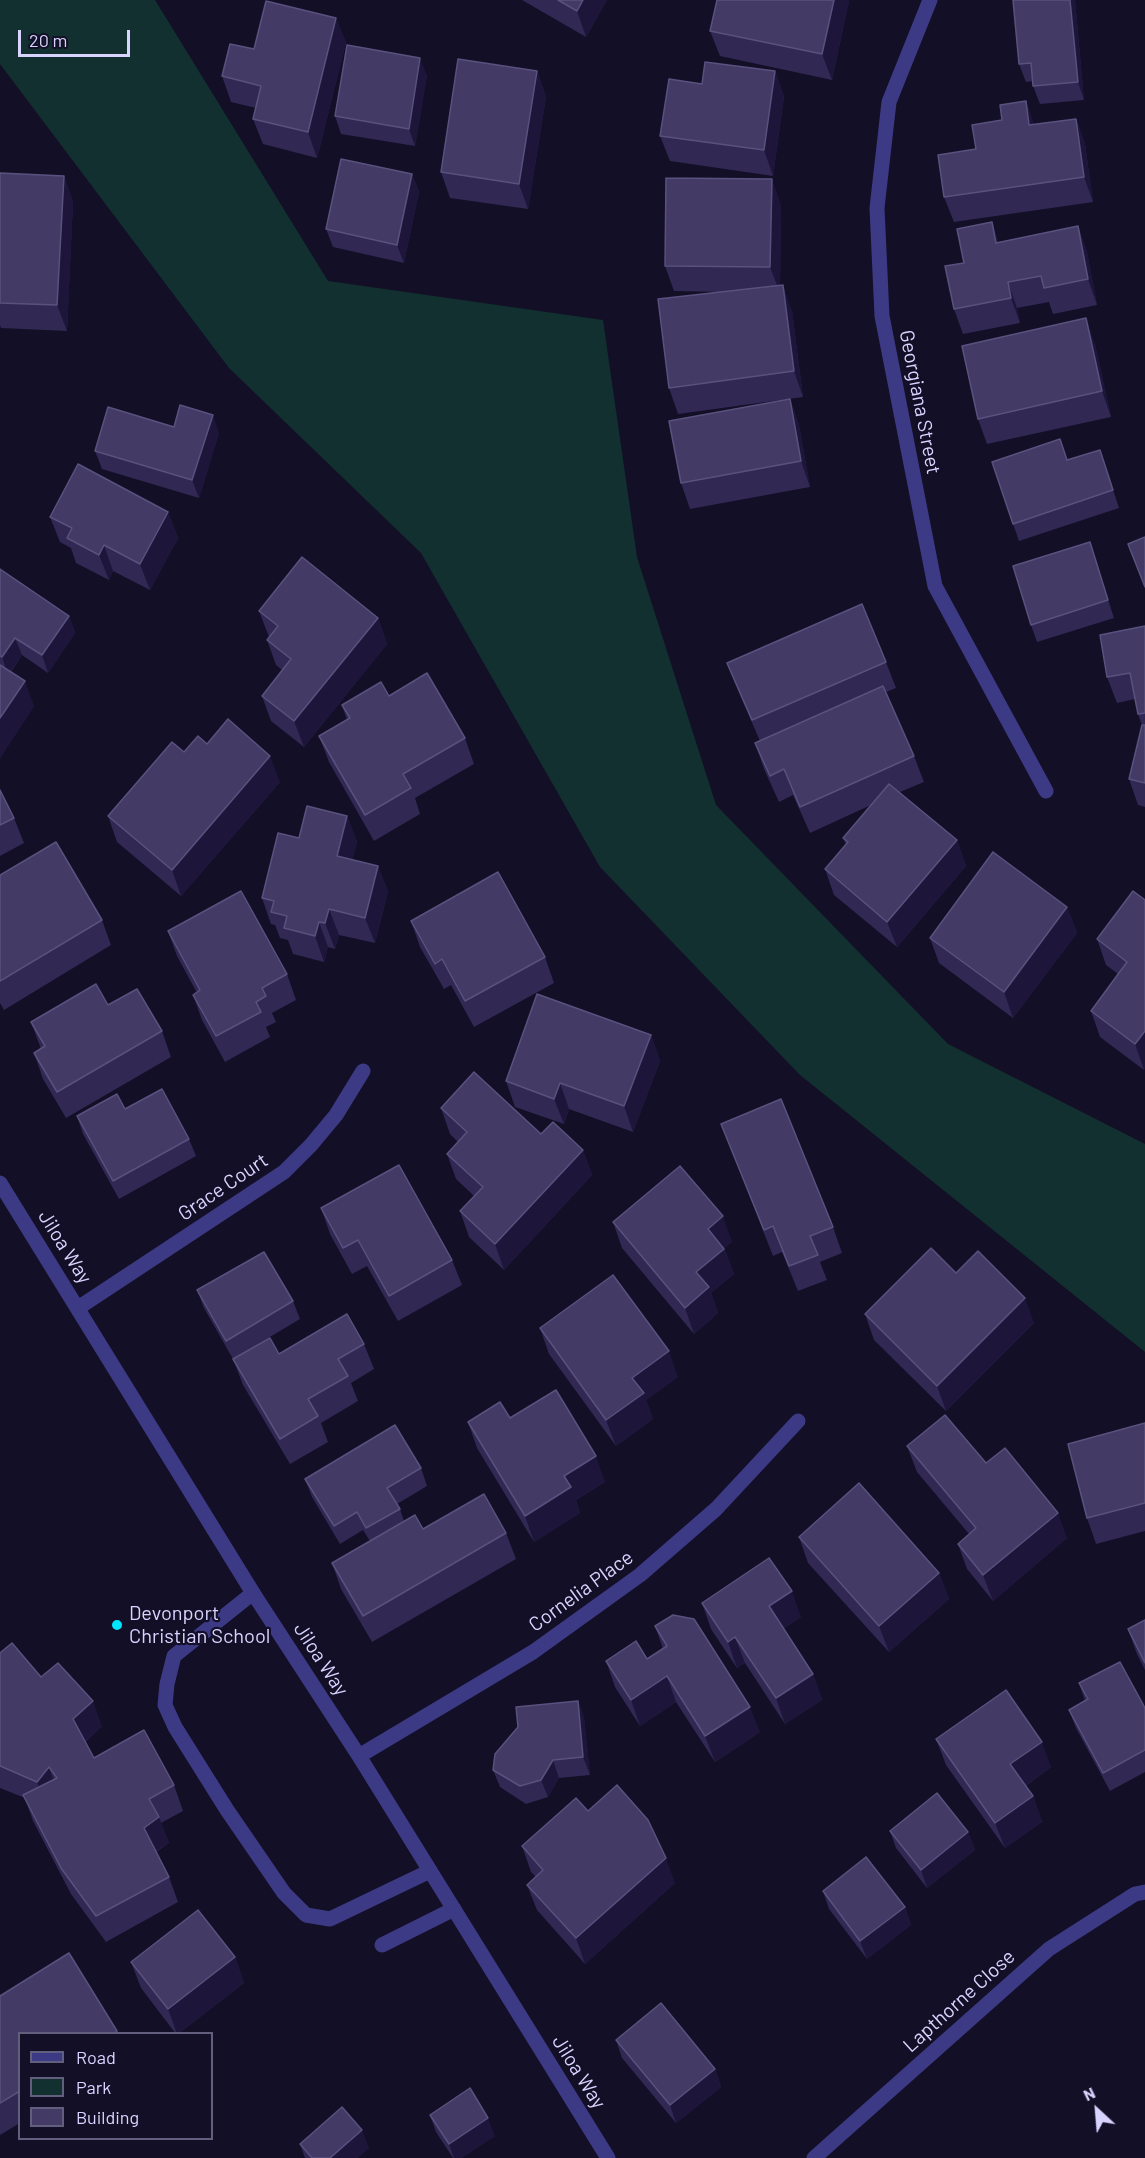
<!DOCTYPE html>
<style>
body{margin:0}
#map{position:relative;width:1145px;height:2158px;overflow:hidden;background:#130f26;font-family:Barlow,sans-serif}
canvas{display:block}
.legend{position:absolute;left:18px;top:2032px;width:195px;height:108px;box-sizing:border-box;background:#130f26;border:2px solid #625e7d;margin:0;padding:8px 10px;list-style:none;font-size:18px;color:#d9d4ff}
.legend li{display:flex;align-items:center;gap:12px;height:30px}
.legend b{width:30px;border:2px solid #625e7d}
.north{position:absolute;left:1067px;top:2080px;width:60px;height:60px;-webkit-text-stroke:4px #130f26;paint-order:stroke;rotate:334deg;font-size:16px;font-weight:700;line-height:24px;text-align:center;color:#d9d4ff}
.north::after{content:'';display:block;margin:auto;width:21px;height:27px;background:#d9d4ff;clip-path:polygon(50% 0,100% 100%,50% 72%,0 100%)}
.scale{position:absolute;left:18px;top:30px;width:112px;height:27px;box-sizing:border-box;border:3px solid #d9d4ff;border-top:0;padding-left:8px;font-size:18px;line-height:21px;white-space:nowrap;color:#d9d4ff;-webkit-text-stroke:4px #130f26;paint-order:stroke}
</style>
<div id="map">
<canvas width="1145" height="2158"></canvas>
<ul class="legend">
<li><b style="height:8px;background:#3d3a85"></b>Road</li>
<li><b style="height:16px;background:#12302f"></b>Park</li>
<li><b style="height:16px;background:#433a66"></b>Building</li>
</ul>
<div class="north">N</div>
<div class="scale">20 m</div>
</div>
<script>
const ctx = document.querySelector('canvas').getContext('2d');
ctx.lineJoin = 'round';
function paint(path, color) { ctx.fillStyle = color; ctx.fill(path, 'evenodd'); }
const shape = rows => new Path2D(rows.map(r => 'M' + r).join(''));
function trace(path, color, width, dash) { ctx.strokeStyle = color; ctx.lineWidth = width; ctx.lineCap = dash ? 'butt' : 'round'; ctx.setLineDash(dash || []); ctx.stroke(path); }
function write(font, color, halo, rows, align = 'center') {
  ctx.font = font + ' Barlow,sans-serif'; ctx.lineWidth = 4.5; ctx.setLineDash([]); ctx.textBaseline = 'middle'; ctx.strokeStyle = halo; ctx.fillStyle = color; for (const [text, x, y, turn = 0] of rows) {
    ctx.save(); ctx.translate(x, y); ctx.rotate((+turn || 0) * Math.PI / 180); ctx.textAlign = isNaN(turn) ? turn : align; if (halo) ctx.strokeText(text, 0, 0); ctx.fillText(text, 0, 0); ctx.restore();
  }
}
paint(shape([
 [0,0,155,0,328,281,603,320,637,557,716,805,948,1044,1145,1144,1145,1352,800,1075,600,867,421,553,229,368,0,64]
]), '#12302f');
trace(shape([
 [253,1593,174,1656,167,1684,165,1705,175,1727,227,1810,284,1893,306,1915,330,1919,430,1871],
 [382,1945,454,1909]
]), '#3d3a85', 15);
trace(shape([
 [930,0,889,102,877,208,882,316,935,586,1046,791],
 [0,1183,253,1593,359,1756,608,2158],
 [78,1308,284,1172,311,1145,336,1115,363,1071],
 [359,1756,533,1652,640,1575,716,1509,798,1421],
 [814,2158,1049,1949,1135,1894,1145,1892]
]), '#3d3a85', 15);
paint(shape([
 [522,0,607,0,586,37],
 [1013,0,1075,0,1084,100,1040,104,1033,86,1033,81,1026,82,1019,64],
 [849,1,832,80,720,56,710,31],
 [336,18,346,43,317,158,263,144,253,119,256,108,231,102,222,76,254,49],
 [537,71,546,97,528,209,450,198,441,172],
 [775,71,784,97,773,176,670,161,660,136,702,84],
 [427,75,415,146,341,134,335,116],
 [1026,101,1034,125,1076,119,1085,144,1093,202,954,222,944,197,976,149,1002,120],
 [0,173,64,176,73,202,67,331,1,328,0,325],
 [412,174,419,192,404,263,333,247,326,229],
 [781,205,780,285,792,311,803,397,678,414,669,388,723,292,674,291,665,266],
 [1078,226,1087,252,1097,305,1053,314,1049,302,1017,308,1020,323,963,334,954,309,964,263,999,242],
 [1095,344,1111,417,987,444,978,419],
 [790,399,799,425,810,487,690,509,681,483],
 [174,427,219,433,199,498,102,469,95,451],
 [1106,468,1119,508,1019,541,1013,524],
 [168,512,178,538,150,590,113,571,109,580,76,563,71,548,60,542,50,517],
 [1096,560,1114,618,1037,642,1031,625],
 [0,569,69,616,75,633,48,673,22,655,11,672,34,706,0,758],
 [259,611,378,618,387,644,304,747,271,721,262,696,282,670,276,665,267,640,269,637],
 [1145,626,1145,807,1138,805,1129,779,1142,725,1138,714,1135,699,1117,703,1107,677],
 [886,662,896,688,886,692,914,756,924,782,900,792,957,840,966,866,897,947,834,895,825,869,846,845,843,838,871,805,810,833,793,795,779,802,764,769,755,743,760,741,737,688,727,663],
 [389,696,465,738,474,764,415,798,420,814,374,841,329,762,319,736,347,720,342,705],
 [207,744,280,782,181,896,117,842,108,816],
 [0,790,14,818,24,843,0,856],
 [347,816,357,842,352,860,378,866,388,892,375,943,339,935,335,949,328,947,324,962,293,954,288,940,280,938,275,925,271,924,262,898,299,838],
 [0,875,102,920,111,945,4,1010,0,1003],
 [1145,900,1144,1070,1100,1037,1091,1011,1118,974,1106,965,1097,939],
 [1067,907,1077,933,1013,1018,939,963,930,938],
 [411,921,545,957,554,983,474,1027,451,985,444,989,420,947],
 [168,931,287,974,296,1000,272,1013,276,1022,266,1027,270,1037,225,1062,202,1020,193,995,197,993,177,956],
 [108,1005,162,1031,171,1057,66,1118,43,1079,34,1053,41,1049,31,1022],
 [651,1035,660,1061,633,1132,569,1109,564,1124,515,1107,506,1081],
 [441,1108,541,1134,583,1150,592,1175,504,1270,469,1237,460,1211,474,1196,456,1179,447,1154,458,1142,450,1134],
 [125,1109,189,1139,196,1156,119,1199,83,1134,77,1116],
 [721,1124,833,1227,842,1253,820,1262,827,1280,798,1291,782,1252,773,1256,731,1149],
 [321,1208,452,1260,462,1285,398,1321,367,1266,352,1274,330,1234],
 [613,1222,732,1242,724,1248,734,1274,711,1293,718,1313,694,1334,622,1248],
 [956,1273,1034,1323,946,1411,874,1340,865,1314],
 [197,1290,293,1301,300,1319,233,1359,204,1308],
 [540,1328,678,1377,646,1400,653,1419,616,1446,549,1354],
 [364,1344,374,1369,351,1383,358,1401,321,1423,328,1442,290,1464,243,1385,233,1359],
 [510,1418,605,1482,576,1500,580,1513,534,1542,477,1448,468,1422],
 [1145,1423,1145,1531,1096,1544,1087,1518],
 [907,1446,986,1463,1067,1538,993,1601,967,1569,958,1544,969,1534,917,1472],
 [421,1468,427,1486,397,1504,400,1509,404,1521,423,1529,506,1533,516,1559,372,1642,341,1589,332,1563,370,1541,363,1530,340,1544,312,1497,305,1479],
 [799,1537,939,1573,949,1599,889,1652,808,1563],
 [702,1603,801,1617,783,1629,813,1674,822,1700,785,1724,745,1663,737,1668,711,1629],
 [1145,1620,1145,1670,1137,1654,1128,1629],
 [655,1626,760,1732,715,1762,676,1702,640,1726,615,1687,606,1661,647,1659,663,1649],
 [0,1653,41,1677,102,1726,85,1742,94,1758,174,1785,183,1811,161,1823,169,1843,156,1852,169,1877,178,1902,106,1942,71,1894,33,1821,25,1798,0,1788],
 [1079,1683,1145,1708,1145,1772,1110,1791,1076,1728,1069,1710,1085,1701],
 [578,1701,584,1718,590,1775,559,1778,548,1797,526,1804,500,1787,493,1770,518,1727],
 [936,1739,1051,1767,1026,1786,1033,1796,1042,1822,1005,1848,946,1765],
 [588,1811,675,1883,585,1964,537,1910,527,1885,536,1877,531,1872,522,1846],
 [890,1831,968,1832,975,1850,927,1888,896,1848],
 [823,1891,905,1907,911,1925,867,1959,829,1909],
 [235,1957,244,1983,178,2034,176,2034,141,1988,131,1962],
 [0,1996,117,2031,118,2034,20,2034,20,2123,0,2135],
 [616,2040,715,2069,721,2087,676,2123,622,2058],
 [430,2115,495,2136,461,2158,453,2158,436,2132],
 [300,2144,369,2148,357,2158,305,2158]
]), '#312854');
paint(shape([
 [583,0,607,0,586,37,577,11],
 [834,0,848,0,849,1,832,80,822,54],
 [1070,0,1075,0,1084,100,1078,82],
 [336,18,346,43,317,158,308,132],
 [420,58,427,75,415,146,409,129],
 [537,71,546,97,528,209,519,184],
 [775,71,784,97,773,176,764,150],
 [1026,101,1035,127,1029,125],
 [1076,119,1085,144,1093,202,1084,177],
 [412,174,419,192,404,263,397,245],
 [64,176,73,202,67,331,57,305],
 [772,179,781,205,780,293,770,267],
 [992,222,1001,248,996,243],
 [1078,226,1087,252,1097,305,1088,279],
 [1008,282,1017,308,1020,323,1011,298],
 [783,285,792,311,803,397,794,371],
 [1086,318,1095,344,1111,417,1102,391],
 [790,399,799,425,810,487,801,461],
 [213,415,219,433,199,498,192,480],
 [168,512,178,538,150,590,140,564],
 [1090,542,1096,560,1114,618,1108,600],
 [104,545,113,571,109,580,99,555],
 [69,616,75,633,48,673,42,655],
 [378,618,387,644,304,747,294,721],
 [15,638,22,655,8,675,2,657],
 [25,681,34,706,0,758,0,718],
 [270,756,280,782,181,896,172,870],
 [347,816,357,842,347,882,337,856],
 [957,840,966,866,897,947,887,922],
 [378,866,388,892,375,943,365,918],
 [1067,907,1077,933,1013,1018,1004,992],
 [329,909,339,935,335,949,325,923],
 [319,922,328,947,324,962,315,936],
 [1145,1031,1145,1069,1144,1070,1135,1044],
 [651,1035,660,1061,633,1132,624,1106],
 [560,1083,569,1109,564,1124,554,1099],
 [583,1150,592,1175,504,1270,495,1244],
 [723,1216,732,1242,717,1255,708,1229],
 [724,1249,734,1274,711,1293,718,1313,694,1334,685,1308,696,1272],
 [1025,1298,1034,1323,946,1411,937,1386],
 [669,1351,678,1377,646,1400,653,1419,616,1446,606,1420,632,1378],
 [596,1456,605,1482,576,1500,580,1513,534,1542,525,1516,564,1476],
 [1058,1513,1067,1538,993,1601,983,1575],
 [939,1573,949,1599,889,1652,879,1626],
 [792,1591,801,1617,778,1632,769,1606],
 [735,1637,745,1663,737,1668,728,1642],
 [813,1674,822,1700,785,1724,776,1698],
 [667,1676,676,1702,640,1726,631,1700],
 [93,1701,102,1726,82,1744,73,1719],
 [578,1701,584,1718,590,1775,583,1757],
 [750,1707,760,1732,715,1762,705,1736],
 [1042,1742,1051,1767,1020,1790,1010,1764],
 [553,1760,559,1778,548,1797,541,1780],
 [49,1767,58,1793,46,1808,37,1782],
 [1033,1796,1042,1822,1005,1848,995,1823],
 [159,1817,169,1843,153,1853,144,1828],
 [968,1832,975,1850,927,1888,921,1870],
 [666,1858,675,1883,585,1964,576,1938],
 [905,1907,911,1925,867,1959,860,1941],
 [235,1957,244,1983,178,2034,177,2034,168,2009],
 [715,2069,721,2087,676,2123,670,2105],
 [488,2118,495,2136,461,2158,454,2158,449,2144],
 [362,2130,369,2148,357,2158,330,2158]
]), '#1d163a');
const building = shape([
 [558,0,583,0,577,11,558,0],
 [717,0,834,0,822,54,710,31,717,0],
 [1013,0,1070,0,1078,82,1033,86,1031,63,1019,64,1013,0],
 [266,1,336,18,308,132,253,119,261,86,222,76,230,44,254,49,266,1],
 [347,45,420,58,409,129,335,116,347,45],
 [458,59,537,71,519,184,441,172,458,59],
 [705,62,775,71,764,150,660,136,669,79,702,84,705,62],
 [1026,101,1029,125,1076,119,1084,177,944,197,938,155,976,149,972,125,1002,120,1000,105,1026,101],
 [341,159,412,174,397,245,326,229,341,159],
 [0,173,64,176,57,305,0,303,0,173],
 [666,178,772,179,770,267,665,266,666,178],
 [992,222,996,243,1078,226,1088,279,1044,288,1041,276,1008,282,1011,298,954,309,945,266,964,263,957,229,992,222],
 [783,285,794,371,669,388,658,299,783,285],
 [1086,318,1102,391,978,419,962,346,1086,318],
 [790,399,801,461,681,483,669,421,790,399],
 [180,405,213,415,192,480,95,451,108,407,174,427,180,405],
 [1060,439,1067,460,1100,450,1113,490,1013,524,992,462,1060,439],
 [78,464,168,512,140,564,104,545,99,555,67,538,72,528,50,517,78,464],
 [1145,537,1145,587,1128,544,1145,537],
 [1090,542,1108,600,1031,625,1013,566,1090,542],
 [302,557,378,618,294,721,262,696,291,659,267,640,278,626,259,611,302,557],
 [0,569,69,616,42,655,15,638,2,657,0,656,0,569],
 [862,604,886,662,752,720,727,663,862,604],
 [1145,626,1145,713,1138,714,1130,673,1107,677,1100,635,1145,626],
 [0,665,25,681,0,718,0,665],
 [427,673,465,738,403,774,411,788,365,815,319,736,350,718,342,705,381,682,389,696,427,673],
 [883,686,914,756,800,807,784,769,770,776,755,743,883,686],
 [228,719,270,756,172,870,108,816,172,742,184,752,198,736,207,744,228,719],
 [1142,725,1145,725,1145,783,1129,779,1142,725],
 [889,784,957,840,887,922,825,869,848,842,843,838,889,784],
 [0,790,14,818,0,825,0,790],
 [307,806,347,816,337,856,378,866,365,918,329,909,325,923,319,922,315,936,284,928,287,916,271,912,274,901,262,898,278,833,299,838,307,806],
 [56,842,102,920,0,981,0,875,56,842],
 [993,852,1067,907,1004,992,930,938,993,852],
 [498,872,545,957,465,1001,442,959,435,964,411,921,498,872],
 [241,891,287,974,262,988,266,996,256,1002,261,1012,216,1036,193,995,200,990,168,931,241,891],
 [1133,891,1145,900,1145,1031,1135,1044,1091,1011,1127,962,1097,939,1133,891],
 [96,984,108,1005,137,989,162,1031,57,1092,34,1053,45,1046,31,1022,96,984],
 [537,994,651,1035,624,1106,560,1083,554,1099,506,1081,537,994],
 [474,1072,541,1134,553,1122,583,1150,495,1244,460,1211,483,1187,447,1154,467,1132,441,1108,474,1072],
 [162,1089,189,1139,113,1181,77,1116,117,1094,125,1109,162,1089],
 [781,1099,833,1227,810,1236,818,1255,789,1266,773,1226,764,1230,721,1124,781,1099],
 [399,1165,452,1260,389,1296,358,1240,343,1248,321,1208,399,1165],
 [680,1166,723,1216,708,1229,724,1249,696,1272,709,1287,685,1308,613,1222,680,1166],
 [931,1248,956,1273,978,1251,1025,1298,937,1386,865,1314,931,1248],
 [264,1252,293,1301,226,1341,197,1290,264,1252],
 [613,1275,669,1351,632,1378,644,1393,606,1420,540,1328,613,1275],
 [347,1314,364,1344,338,1359,348,1376,308,1399,318,1416,280,1439,233,1359,270,1338,279,1354,347,1314],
 [556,1390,596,1456,564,1476,571,1487,525,1516,468,1422,500,1402,510,1418,556,1390],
 [945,1415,986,1463,1005,1448,1058,1513,983,1575,958,1544,976,1528,907,1446,945,1415],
 [1145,1423,1145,1503,1087,1518,1068,1444,1145,1423],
 [395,1425,421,1468,387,1488,400,1509,366,1528,357,1512,334,1526,305,1479,395,1425],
 [859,1483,939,1573,879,1626,799,1537,859,1483],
 [484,1494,506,1533,363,1616,332,1563,415,1515,423,1529,484,1494],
 [769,1558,792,1591,769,1606,813,1674,776,1698,735,1637,728,1642,702,1603,769,1558],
 [673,1615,694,1619,750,1707,705,1736,667,1676,631,1700,606,1661,636,1641,647,1659,667,1646,655,1626,673,1615],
 [1145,1620,1145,1663,1128,1629,1145,1620],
 [12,1643,41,1677,58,1663,93,1701,73,1719,94,1758,144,1730,174,1785,149,1799,159,1817,144,1828,169,1877,96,1916,61,1868,23,1795,57,1778,49,1767,37,1782,0,1766,0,1653,12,1643],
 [1120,1662,1145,1708,1145,1750,1103,1773,1069,1710,1088,1699,1079,1683,1120,1662],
 [1006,1690,1042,1742,1010,1764,1033,1796,995,1823,936,1739,1006,1690],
 [578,1701,583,1757,553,1760,541,1780,520,1786,493,1770,495,1754,518,1727,516,1707,578,1701],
 [617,1785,648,1820,666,1858,576,1938,527,1885,543,1870,522,1846,576,1798,588,1811,617,1785],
 [937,1793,968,1832,921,1870,890,1831,937,1793],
 [866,1857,905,1907,860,1941,823,1891,866,1857],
 [198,1910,235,1957,168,2009,131,1962,198,1910],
 [69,1953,117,2031,114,2034,20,2034,20,2091,0,2103,0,1996,69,1953],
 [661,2003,715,2069,670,2105,616,2040,661,2003],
 [470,2088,488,2118,449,2144,430,2115,470,2088],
 [342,2107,362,2130,330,2158,312,2158,300,2144,342,2107]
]);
paint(building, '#433a66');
trace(building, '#5a527e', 1.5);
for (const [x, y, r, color] of [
 [117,1625,6,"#00e5ff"]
]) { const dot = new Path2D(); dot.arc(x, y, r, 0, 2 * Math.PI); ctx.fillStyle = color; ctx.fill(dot); trace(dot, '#130f26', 2); }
write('20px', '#d9d4ff', '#130f26', [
 ["Georgiana Street",920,402,79],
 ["Grace Court",223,1187,-34],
 ["Jiloa Way",65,1247,58],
 ["Cornelia Place",581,1591,-36],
 ["Jiloa Way",321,1659,57],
 ["Lapthorne Close",959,2001,-42],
 ["Jiloa Way",579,2072,58]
]);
write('20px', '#d9d4ff', '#130f26', [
 ["Devonport",129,1613],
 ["Christian School",129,1636]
], 'left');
</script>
